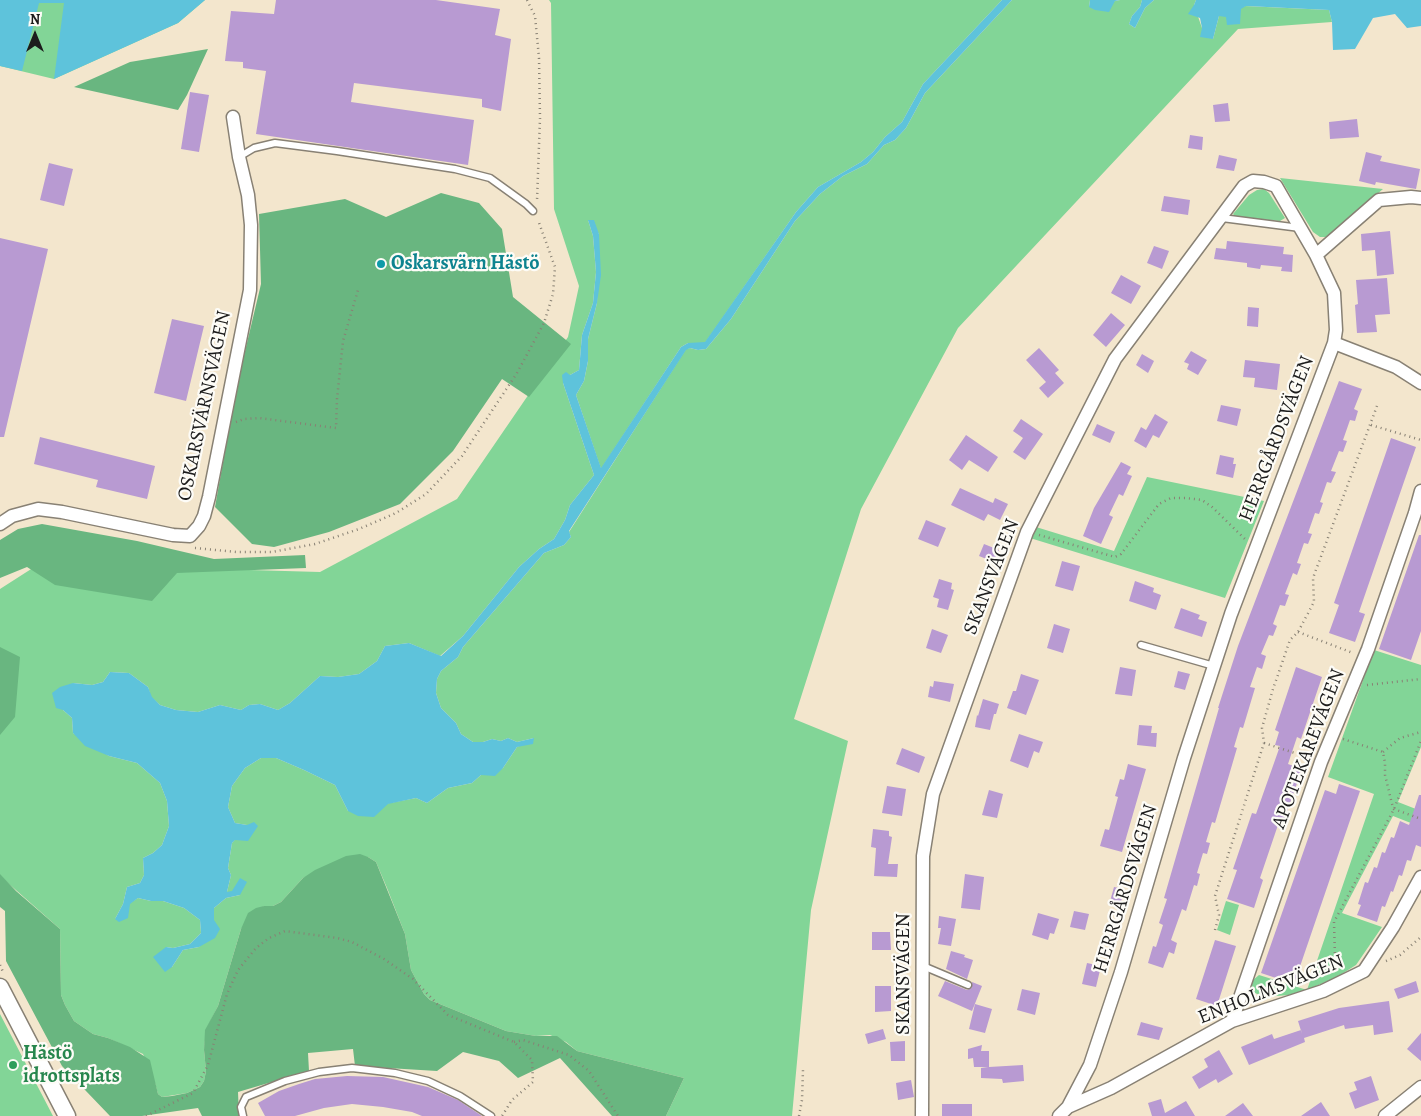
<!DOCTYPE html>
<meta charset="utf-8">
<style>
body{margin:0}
#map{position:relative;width:1421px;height:1116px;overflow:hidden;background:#f3e6cd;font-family:Alegreya,serif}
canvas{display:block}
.north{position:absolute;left:10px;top:10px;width:50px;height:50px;-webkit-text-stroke:4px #fdfcf7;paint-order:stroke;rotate:0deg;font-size:14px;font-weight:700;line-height:20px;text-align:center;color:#1c1c1c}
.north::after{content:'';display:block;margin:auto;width:18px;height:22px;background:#1c1c1c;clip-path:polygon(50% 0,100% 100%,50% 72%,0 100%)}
</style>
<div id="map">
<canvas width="1421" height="1116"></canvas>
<div class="north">N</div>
</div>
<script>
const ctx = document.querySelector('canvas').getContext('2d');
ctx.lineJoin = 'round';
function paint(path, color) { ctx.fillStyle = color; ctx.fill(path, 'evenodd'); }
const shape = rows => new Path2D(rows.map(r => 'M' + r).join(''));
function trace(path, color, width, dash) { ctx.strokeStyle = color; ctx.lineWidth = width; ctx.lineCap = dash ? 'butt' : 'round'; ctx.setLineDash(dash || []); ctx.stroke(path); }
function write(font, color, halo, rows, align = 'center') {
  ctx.font = font + ' Alegreya,serif'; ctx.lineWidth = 4.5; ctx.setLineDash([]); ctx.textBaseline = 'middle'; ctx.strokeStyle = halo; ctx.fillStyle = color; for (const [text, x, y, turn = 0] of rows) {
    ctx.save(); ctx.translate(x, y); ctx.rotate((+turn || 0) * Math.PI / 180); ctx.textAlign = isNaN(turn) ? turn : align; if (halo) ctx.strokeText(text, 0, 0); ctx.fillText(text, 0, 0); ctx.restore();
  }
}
paint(shape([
 [0,0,205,0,178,23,54,79,0,66],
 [549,0,1002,0,923,84,902,122,885,137,873,152,861,162,818,187,796,212,705,343,688,343,681,347,601,469,576,395,584,381,588,361,588,339,597,303,599,234,588,220,593,236,596,272,593,303,582,335,579,370,570,375,563,383,594,475,570,505,565,520,554,539,539,549,519,567,463,636,440,656,409,643,385,646,377,661,359,674,338,677,320,676,290,703,278,710,260,704,249,705,241,710,220,705,198,712,176,710,160,705,151,697,148,687,129,673,110,672,103,682,92,685,73,683,63,710,72,718,73,733,109,756,137,763,160,783,167,801,169,826,162,845,153,853,143,858,144,875,140,883,127,887,123,904,115,919,130,903,138,898,151,901,163,901,184,908,200,920,201,933,190,944,173,948,166,947,172,967,183,950,199,947,214,920,214,908,226,898,240,895,232,892,227,892,231,875,228,868,232,843,247,825,235,823,228,807,232,786,245,768,261,758,276,758,304,770,335,785,348,811,416,798,427,803,448,788,472,783,481,775,503,768,517,747,534,738,517,742,508,738,501,741,492,739,483,742,473,742,461,734,456,723,441,708,436,693,437,679,441,671,458,657,463,647,544,553,564,545,571,537,569,532,686,349,690,348,698,350,706,349,731,319,795,221,820,194,843,176,867,164,884,145,895,140,906,128,925,93,1012,0,1090,0,1089,7,1120,0,1142,0,1140,7,1132,16,1129,24,1135,28,1145,8,1154,0,1196,0,1194,5,1202,28,1213,39,1219,16,1226,16,1245,6,1329,10,1332,22,1238,29,958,328,861,509,794,719,848,741,811,910,792,1116,666,1116,684,1078,577,1051,566,1042,550,1035,536,1036,506,1031,430,1000,424,994,411,970,405,934,387,888,376,862,368,857,303,878,281,902,273,906,264,906,241,929,218,1006,206,1030,204,1050,206,1071,204,1081,200,1087,187,1093,162,1097,158,1094,155,1083,143,1054,108,1038,93,1034,74,1021,65,1005,61,995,60,929,0,876,0,589,39,564,320,572,457,499,568,337,579,286,554,209,551,3],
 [1280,178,1383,189,1327,237,1320,237,1313,232],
 [1264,189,1269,193,1285,218,1280,221,1236,217,1233,214,1249,195,1257,190],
 [1147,477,1264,501,1225,598,1030,538,1036,527,1114,551],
 [1374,650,1421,665,1421,747,1398,802,1421,811,1421,827,1393,816,1342,913,1382,927,1356,965,1337,977,1307,990,1289,995,1264,997,1255,993,1251,987,1253,980,1259,975,1307,990,1374,794,1328,777],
 [1226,901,1239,905,1230,935,1217,930],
 [0,1014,53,1116,0,1116]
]), '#82d597');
paint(shape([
 [208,49,187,95,178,110,74,87,130,62],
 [441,193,479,203,502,229,513,297,571,344,529,397,502,379,453,451,400,504,329,532,274,547,252,544,215,507,236,389,261,284,259,214,345,199,386,217],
 [42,524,137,541,214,559,305,555,306,568,177,573,152,601,55,585,27,567,0,578,0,540,18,529],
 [0,647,20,657,15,717,0,735],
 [360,854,368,857,376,862,405,934,411,970,424,994,430,1000,506,1031,536,1036,557,1036,577,1051,684,1078,666,1116,612,1116,560,1058,518,1078,499,1061,463,1052,437,1071,355,1066,353,1049,308,1053,309,1071,238,1092,239,1116,202,1116,198,1108,142,1116,110,1116,62,1066,6,961,5,911,0,907,0,874,16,891,60,929,61,995,65,1005,74,1021,93,1034,108,1038,130,1047,150,1060,158,1094,162,1097,172,1096,187,1093,200,1087,204,1081,206,1071,204,1050,205,1030,218,1006,241,929,248,913,256,908,264,906,273,906,281,902,303,878,315,870,346,856]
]), '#69b680');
paint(shape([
 [0,0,205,0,178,23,54,79,64,3,39,3,22,71,0,66],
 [1002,0,1012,0,925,93,906,128,895,140,884,145,867,164,843,176,820,194,795,221,731,319,706,349,698,350,690,348,686,350,569,531,571,537,564,545,544,553,463,647,458,657,441,671,437,679,436,693,441,708,456,723,461,734,473,742,483,742,492,739,501,741,508,738,517,742,534,738,533,744,517,747,503,768,495,776,481,775,472,783,448,788,427,803,416,798,388,804,374,817,358,816,348,811,335,785,304,770,276,758,261,758,245,768,232,786,228,807,235,823,247,825,254,822,258,826,248,841,235,840,232,843,228,868,231,875,227,892,232,891,240,878,247,882,240,895,226,898,214,908,214,920,220,929,215,938,199,947,183,950,172,967,165,972,153,957,166,947,173,948,190,944,201,933,200,920,184,908,163,901,151,901,138,898,130,904,128,918,119,922,115,919,123,904,127,887,140,883,144,875,143,858,153,853,162,845,169,826,167,801,160,783,137,763,109,756,85,746,73,733,72,718,63,710,56,708,52,693,60,687,73,683,92,685,103,682,110,672,129,673,148,687,152,697,160,705,176,710,198,712,220,705,241,710,249,705,260,704,278,710,290,703,320,676,338,677,359,674,377,661,385,646,409,643,441,656,463,636,519,567,539,549,554,539,565,520,570,505,594,475,563,383,562,375,566,372,570,375,579,370,582,335,593,303,596,272,593,236,588,220,594,220,599,234,601,275,597,303,588,339,588,361,584,381,576,395,601,468,681,347,688,343,705,342,796,212,818,187,861,162,873,152,885,137,902,122,923,84],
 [1090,0,1120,0,1115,1,1109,12,1095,10,1089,7],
 [1142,0,1154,0,1145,8,1135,28,1129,24,1132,16,1140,7],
 [1195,0,1421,0,1421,26,1407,28,1395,14,1373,18,1355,49,1333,50,1332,22,1329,10,1246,6,1241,9,1240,24,1227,25,1226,17,1219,16,1213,39,1200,37,1202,28,1200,18,1188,14,1194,5,1196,0]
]), '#5ec3db');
paint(shape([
 [276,0,436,0,500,9,495,35,511,39,501,111,482,107,482,99,354,83,351,102,474,120,468,165,256,134,266,71,243,68,243,62,225,61,231,11,274,14],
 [190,92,209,95,199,152,181,149],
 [1228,103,1230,121,1215,122,1213,105],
 [1357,119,1359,137,1330,139,1329,122],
 [1190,135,1203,137,1202,150,1188,148],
 [1366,152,1382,156,1380,161,1420,169,1416,189,1376,182,1375,185,1359,181],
 [1219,155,1237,159,1234,171,1216,168],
 [49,163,73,169,64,206,40,200],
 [1164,196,1190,200,1188,215,1161,211],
 [1390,231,1394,274,1377,276,1375,250,1362,251,1361,234],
 [0,238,48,249,4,437,0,437],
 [1227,241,1284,247,1283,254,1293,255,1292,272,1281,271,1282,267,1261,265,1260,269,1247,267,1247,263,1214,259,1216,248,1226,249],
 [1154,246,1169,251,1162,269,1147,263],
 [1121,275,1141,286,1131,304,1111,293],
 [1387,278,1390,314,1375,315,1377,332,1357,333,1355,305,1358,304,1356,280],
 [1248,307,1259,308,1258,327,1247,326],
 [1111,313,1125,325,1106,347,1093,335],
 [172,319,204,326,186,401,154,393],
 [1039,348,1059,370,1055,373,1064,383,1048,398,1039,388,1046,382,1026,360],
 [1191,351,1207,360,1198,375,1187,369,1189,364,1184,362],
 [1142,354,1154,361,1148,373,1136,365],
 [1245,360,1280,364,1277,390,1254,387,1255,378,1243,377],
 [1339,381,1362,389,1354,409,1358,411,1355,421,1350,420,1343,440,1347,441,1343,452,1339,451,1331,471,1336,472,1331,483,1327,482,1320,502,1323,503,1319,514,1315,513,1308,533,1312,534,1308,544,1304,543,1297,563,1301,564,1297,575,1293,573,1285,594,1289,595,1285,606,1280,605,1273,624,1277,626,1273,636,1269,635,1261,654,1266,656,1262,669,1257,667,1250,687,1255,688,1243,728,1240,727,1234,747,1237,748,1215,823,1212,822,1206,842,1210,843,1207,854,1203,853,1197,873,1200,874,1197,886,1194,885,1186,911,1182,909,1171,940,1177,943,1174,954,1169,952,1163,968,1148,963,1153,946,1156,947,1163,925,1159,923,1167,899,1164,898,1219,708,1218,708,1238,646],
 [1221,405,1241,409,1237,426,1217,421],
 [1155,414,1168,422,1159,438,1153,435,1146,448,1134,441,1141,427,1146,430],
 [1021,419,1043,434,1025,460,1013,452,1023,438,1013,431],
 [1097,424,1115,432,1110,443,1092,435],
 [966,435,998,457,988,472,969,460,962,470,949,460],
 [40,437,155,466,147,499,96,487,98,480,34,464],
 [1391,438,1416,447,1359,612,1365,614,1355,642,1329,633,1339,605,1334,603],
 [1220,455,1234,458,1233,464,1236,464,1233,478,1216,474],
 [1121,462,1131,467,1127,474,1132,476,1123,496,1119,494,1109,515,1113,517,1101,544,1083,536,1094,508],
 [960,488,993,503,995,498,1008,504,1000,520,988,514,984,521,951,505],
 [926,520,946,528,938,547,918,539],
 [1419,535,1421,535,1421,631,1411,660,1379,649],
 [984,544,999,550,994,562,979,556],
 [1062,561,1080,566,1073,591,1055,586],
 [939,579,952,583,951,589,954,590,948,610,937,607,939,599,933,597],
 [1135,581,1154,588,1153,592,1161,595,1156,610,1129,601],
 [1181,608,1200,615,1198,619,1207,622,1202,637,1174,628],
 [1054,624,1070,629,1063,653,1047,648],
 [932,629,948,635,941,653,926,648],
 [1120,667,1136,670,1132,696,1115,694],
 [1296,667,1322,677,1301,739,1297,737,1288,764,1302,769,1283,823,1279,822,1260,878,1263,880,1254,908,1227,899,1237,870,1233,869,1252,813,1256,814,1280,746,1275,745,1279,732,1275,730],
 [1178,671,1190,674,1185,690,1174,687],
 [1021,674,1039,680,1026,715,1007,708,1013,691,1016,691],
 [934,681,954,684,950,702,928,697,930,686,933,687],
 [983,699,999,704,996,714,994,714,990,730,975,727,977,715,978,716],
 [1139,725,1152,726,1151,733,1157,733,1156,747,1137,745],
 [1019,734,1043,742,1039,753,1034,751,1028,768,1010,761],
 [902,748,925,757,919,773,896,764],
 [1128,764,1146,769,1122,852,1100,846,1105,829,1109,830,1118,797,1115,796,1120,779,1124,780],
 [1339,784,1360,791,1294,984,1261,973,1325,790,1336,794],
 [887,786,906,789,902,816,882,813],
 [989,790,1003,794,997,818,982,815],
 [1419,795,1421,795,1421,847,1416,845,1411,861,1407,860,1402,876,1399,875,1393,892,1391,891,1385,907,1382,906,1377,922,1357,915,1361,905,1358,904,1365,882,1368,883,1374,867,1377,868,1382,852,1385,853,1391,837,1394,838,1400,821,1409,825],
 [873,829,889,831,889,836,892,837,888,864,898,864,897,877,874,876,876,848,871,847],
 [965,874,984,877,980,910,961,908],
 [1114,887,1124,889,1120,907,1109,905],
 [1074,911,1089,914,1085,930,1070,927],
 [1038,913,1059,919,1054,934,1050,933,1048,940,1032,935],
 [939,916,956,919,951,946,938,944,941,928,938,928],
 [872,932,890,932,891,950,872,950],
 [1215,940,1236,946,1217,1006,1196,999],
 [951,951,965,955,964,957,973,960,967,979,946,969],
 [1087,963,1101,966,1096,987,1082,984],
 [945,981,967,990,972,987,972,982,982,986,972,1011,938,996],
 [1416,981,1419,992,1398,999,1394,989],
 [875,986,891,986,891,1011,875,1012],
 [1022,989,1040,993,1035,1015,1017,1010],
 [1389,1001,1393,1032,1374,1035,1373,1025,1345,1029,1344,1025,1304,1038,1305,1042,1249,1065,1241,1047,1272,1034,1274,1039,1301,1030,1302,1034,1298,1021,1339,1008],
 [975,1004,992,1009,985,1033,969,1029],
 [1141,1022,1163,1028,1159,1040,1137,1035],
 [883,1029,886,1039,868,1044,865,1034],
 [1421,1033,1421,1061,1407,1049],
 [905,1041,905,1061,891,1061,890,1042],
 [982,1045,981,1051,989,1051,989,1067,1023,1065,1024,1081,1003,1083,1002,1079,981,1078,981,1068,988,1067,974,1067,973,1058,968,1059,968,1049],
 [1219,1050,1233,1074,1218,1083,1216,1079,1199,1089,1192,1077,1208,1067,1204,1059],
 [347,1076,383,1077,428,1087,458,1100,482,1116,422,1116,412,1112,383,1107,352,1104,324,1108,295,1116,265,1116,258,1103,279,1091,299,1084,315,1079],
 [1371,1076,1379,1100,1355,1109,1349,1093,1357,1090,1354,1082],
 [911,1080,914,1097,898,1100,896,1083],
 [1161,1099,1165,1113,1186,1101,1195,1116,1152,1116,1148,1103],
 [1321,1102,1330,1116,1301,1116],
 [1243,1103,1253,1116,1225,1116],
 [942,1104,972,1104,972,1116,942,1116]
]), '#b89ad2');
const service = shape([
 [239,157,254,148,275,143,337,151,455,169,490,178,526,204,533,211],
 [1222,218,1300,228],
 [1141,645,1214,666],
 [923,966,968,985],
 [243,1116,241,1107,246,1097,285,1081,319,1072,352,1068,395,1073,428,1081,460,1096,491,1116]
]);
const minor = shape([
 [1316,255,1379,200,1411,197,1421,198],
 [1334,343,1396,367,1421,383],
 [0,524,12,516,38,509,62,512,173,535,190,536,199,526,204,516,209,497,250,290,251,225,248,195,239,157,233,117],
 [1232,1021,1321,762,1368,649,1415,513,1421,491],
 [1068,1107,1111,1088,1232,1021,1323,991,1364,971,1393,927,1421,877],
 [922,1116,923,856,933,794,1027,532,1115,359,1244,186,1253,181,1264,182,1276,186,1316,255,1334,293,1336,330,1334,343,1231,614,1184,758,1121,972,1090,1065,1068,1107,1059,1116],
 [1385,1116,1421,1087]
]);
const tertiary = shape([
 [0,987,67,1116]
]);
trace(service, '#888174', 9);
trace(minor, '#888174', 15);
trace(tertiary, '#888174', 19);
trace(shape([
 [527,0,535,16,539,58,540,118,537,201],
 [236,422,244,419,259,418,336,428,337,399,343,341,358,290],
 [1371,425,1421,440],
 [1039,535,1115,557,1121,554,1159,504,1171,498,1186,498,1202,500,1212,507,1245,539],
 [195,548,237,552,272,552,315,544,359,529,396,513,426,494,462,456,517,373,544,323,553,294,555,267,538,220],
 [1298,632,1353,653],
 [1367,685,1421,679],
 [1343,739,1383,752,1385,763,1385,775,1392,804,1394,809,1421,819],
 [1264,743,1310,758],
 [1383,752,1400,738,1421,732],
 [1215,930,1219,915,1215,896,1264,743,1262,728,1273,689,1290,640,1298,632,1314,602,1313,578,1377,406],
 [1335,958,1334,922,1394,809,1421,741],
 [1386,961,1400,955,1421,937],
 [0,965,3,972],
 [514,1042,523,1040,569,1055,589,1071,618,1116],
 [146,1116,193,1093,208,1065,227,994,238,970,256,948,269,938,285,931,337,938,352,942,384,959,413,979,448,1015,514,1042,532,1060,533,1082,512,1100,502,1116],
 [799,1116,802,1100,803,1070]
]), '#888174', 2.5, [1, 4]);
trace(service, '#fff', 6);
trace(minor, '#fff', 12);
trace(tertiary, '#fff', 16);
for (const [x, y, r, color] of [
 [381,264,5,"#0f9aa8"],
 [13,1065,5,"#2e9e5b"]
]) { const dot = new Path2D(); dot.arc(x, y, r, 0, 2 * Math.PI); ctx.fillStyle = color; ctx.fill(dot); trace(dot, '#fdfcf7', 2); }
write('bold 20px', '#0d838f', '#fdfcf7', [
 ["Oskarsvärn Hästö",391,264]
], 'left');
write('20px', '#1c1c1c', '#fdfcf7', [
 ["OSKARSVÄRNSVÄGEN",205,406,-78],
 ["HERRGÅRDSVÄGEN",1277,439,-69],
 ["SKANSVÄGEN",992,577,-69],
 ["APOTEKAREVÄGEN",1309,749,-69],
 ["HERRGÅRDSVÄGEN",1126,889,-73],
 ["SKANSVÄGEN",904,974,-90],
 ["ENHOLMSVÄGEN",1271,990,-22]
]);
write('bold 20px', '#27864d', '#fdfcf7', [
 ["Hästö",23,1054],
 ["idrottsplats",23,1077]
], 'left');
</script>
